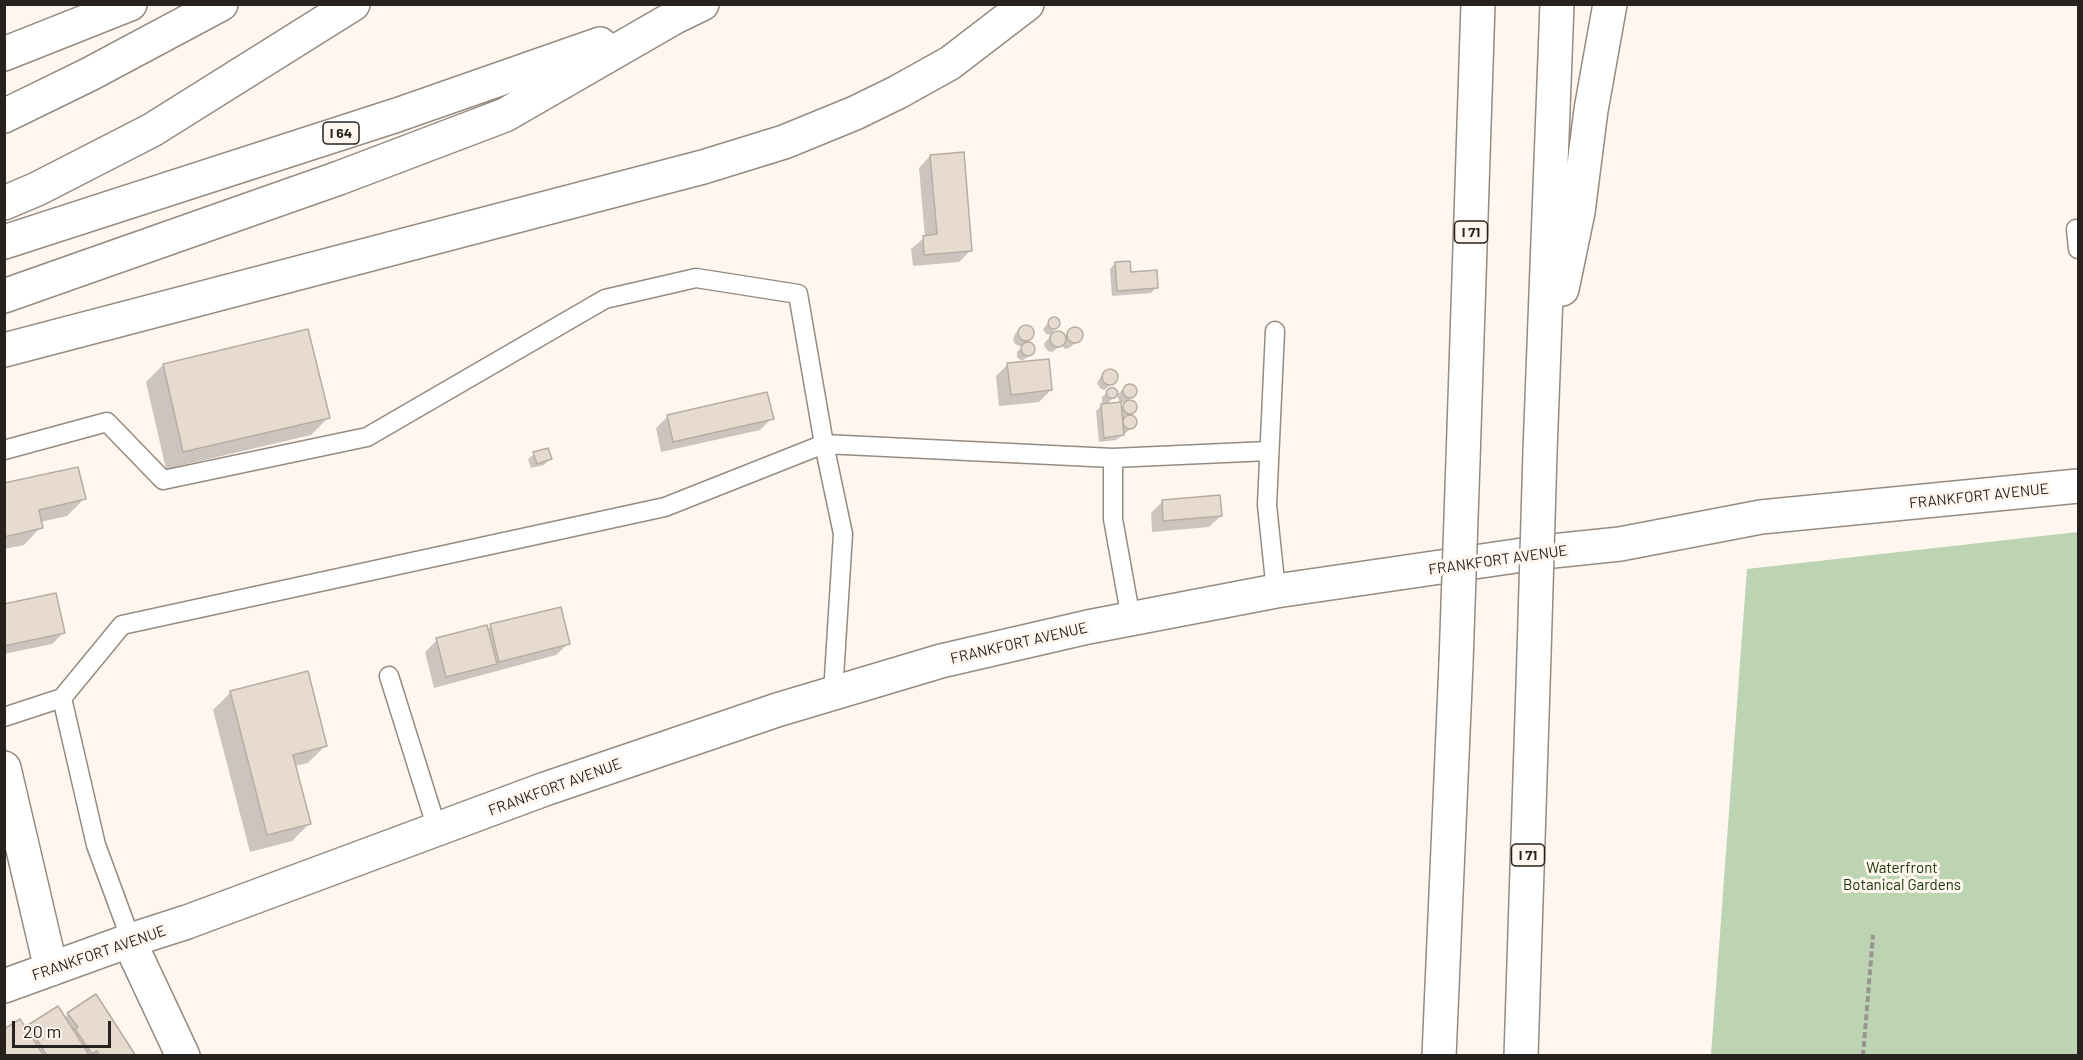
<!DOCTYPE html>
<style>
body{margin:0}
#map{position:relative;width:2083px;height:1060px;overflow:hidden;background:#fef6ef;font-family:Barlow,sans-serif}
canvas{display:block}
.frame{position:absolute;inset:0;border:6px solid #27221e;pointer-events:none}
.scale{position:absolute;left:12px;top:1021px;width:99px;height:27px;box-sizing:border-box;border:3px solid #27221e;border-top:0;padding-left:8px;font-size:18px;line-height:21px;white-space:nowrap;color:#27221e;-webkit-text-stroke:4px #fef6ef;paint-order:stroke}
</style>
<div id="map">
<canvas width="2083" height="1060"></canvas>
<div class="frame"></div>
<div class="scale">20 m</div>
</div>
<script>
const ctx = document.querySelector('canvas').getContext('2d');
ctx.lineJoin = 'round';
function paint(path, color) { ctx.fillStyle = color; ctx.fill(path, 'evenodd'); }
const shape = rows => new Path2D(rows.map(r => 'M' + r).join(''));
function trace(path, color, width, dash) { ctx.strokeStyle = color; ctx.lineWidth = width; ctx.lineCap = dash ? 'butt' : 'round'; ctx.setLineDash(dash || []); ctx.stroke(path); }
function write(font, color, halo, rows, align = 'center') {
  ctx.font = font + ' Barlow,sans-serif'; ctx.lineWidth = 6; ctx.setLineDash([]); ctx.textBaseline = 'middle'; ctx.strokeStyle = halo; ctx.fillStyle = color; for (const [text, x, y, turn = 0] of rows) {
    ctx.save(); ctx.translate(x, y); ctx.rotate((+turn || 0) * Math.PI / 180); ctx.textAlign = isNaN(turn) ? turn : align; if (halo) ctx.strokeText(text, 0, 0); ctx.fillText(text, 0, 0); ctx.restore();
  }
}
paint(shape([
 [2078,532,2078,1055,1711,1055,1747,569]
]), '#bcd4b1');
paint(shape([
 [930,156,971,250,959,262,913,266,911,249,925,237,919,168],
 [1115,263,1130,274,1157,287,1151,293,1112,296,1110,269],
 [1056,319,1060,322,1059,325,1052,333,1062,333,1064,337,1074,329,1077,329,1081,335,1080,339,1069,348,1065,349,1062,345,1052,352,1048,351,1044,346,1045,342,1052,335,1046,334,1043,329,1051,320],
 [1027,326,1031,327,1034,333,1026,343,1032,345,1034,348,1033,353,1022,361,1017,357,1017,352,1022,347,1015,344,1013,340,1015,334,1021,328],
 [1008,364,1051,390,1039,402,999,406,996,376],
 [163,365,328,418,311,435,166,469,146,382],
 [1113,371,1116,376,1115,381,1104,390,1100,388,1097,383,1100,378,1105,372],
 [1128,384,1134,386,1136,391,1128,401,1134,403,1136,409,1129,416,1135,418,1135,426,1116,440,1099,442,1096,411,1101,406,1105,405,1102,402,1102,397,1108,391,1113,390,1117,394,1106,405,1120,409,1125,404,1119,401,1117,395],
 [668,416,772,418,760,430,661,452,656,428],
 [534,454,550,459,544,465,531,468,528,459],
 [4,485,84,499,67,516,40,522,41,527,24,545,4,549],
 [1163,501,1221,516,1209,527,1152,532,1151,513],
 [4,606,63,633,52,644,4,654],
 [491,626,568,644,556,655,434,688,425,652,437,640,487,630],
 [231,692,325,746,308,763,295,766,309,824,292,841,250,852,213,710],
 [57,1008,64,1019,68,1014,135,1056,4,1056,28,1026]
]), '#0003');
const building = shape([
 [964,152,972,251,924,255,923,236,937,234,930,155,964,152],
 [1130,261,1131,272,1157,270,1158,288,1117,291,1115,262,1130,261],
 '1048 323a6 6 0 1 1 12 0a6 6 0 1 1-12 0Z',
 '1018 333a8 8 0 1 1 16 0a8 8 0 1 1-16 0Z',
 '1067 335a8 8 0 1 1 16 0a8 8 0 1 1-16 0Z',
 [308,329,330,418,183,452,163,364,308,329],
 '1050 339a8 8 0 1 1 16 0a8 8 0 1 1-16 0Z',
 '1021 349a7 7 0 1 1 14 0a7 7 0 1 1-14 0Z',
 [1049,359,1052,390,1011,395,1007,363,1049,359],
 '1102 377a8 8 0 1 1 16 0a8 8 0 1 1-16 0Z',
 '1123 391a7 7 0 1 1 14 0a7 7 0 1 1-14 0Z',
 '1106.5 393a5.5 5.5 0 1 1 11 0a5.5 5.5 0 1 1-11 0Z',
 [767,392,774,419,673,442,667,415,767,392],
 '1123 407a7 7 0 1 1 14 0a7 7 0 1 1-14 0Z',
 [1121,402,1124,435,1104,438,1101,404,1121,402],
 '1123 422a7 7 0 1 1 14 0a7 7 0 1 1-14 0Z',
 [548,448,552,459,537,464,533,452,548,448],
 [78,467,86,499,39,510,43,528,4,537,4,483,78,467],
 [1220,495,1222,516,1163,521,1162,500,1220,495],
 [56,593,65,633,4,646,4,604,56,593],
 [561,607,570,644,499,662,490,624,561,607],
 [487,625,497,664,446,677,436,638,487,625],
 [308,671,327,746,293,755,311,824,267,835,230,691,308,671],
 [96,994,136,1056,100,1056,97,1051,92,1054,75,1029,78,1027,67,1013,96,994],
 [58,1006,65,1017,90,1056,47,1056,28,1025,58,1006],
 [20,1019,44,1056,4,1056,4,1029,20,1019]
]);
paint(building, '#e7dacf');
trace(building, '#b9ada2', 1.5);
const lane = shape([
 [2076,229,2078,249],
 [1275,331,1267,505,1276,591],
 [4,450,107,422,163,480,367,437,605,299,696,278,798,294,824,444,665,507,122,625,62,698,4,717],
 [1131,619,1113,519,1113,458,1269,451],
 [389,676,437,829],
 [833,693,843,534,824,444,1113,458],
 [62,698,96,845,131,940]
]);
const street = shape([
 [4,768,51,969],
 [131,940,137,958,183,1056]
]);
const secondary = shape([
 [4,986,131,940,187,922,545,789,777,710,941,661,1088,627,1276,591,1543,552,1620,544,1761,517,2078,486]
]);
const highway = shape([
 [4,54,130,4],
 [4,116,90,74,221,4],
 [4,203,37,189,152,130,353,4],
 [4,242,397,115,600,44],
 [1562,289,1578,212,1591,110,1610,4],
 [4,296,339,178,505,115,675,17,702,4],
 [4,350,703,167,784,142,855,113,898,92,950,63,1027,4],
 [1540,452,1557,4],
 [1463,460,1478,4],
 [1439,1056,1456,663],
 [1521,1056,1534,654]
]);
trace(lane, '#968b80', 21);
trace(street, '#968b80', 36);
trace(secondary, '#968b80', 36);
trace(highway, '#968b80', 36);
trace(shape([
 [1863,1056,1873,935]
]), '#9a948e', 4, [6, 3]);
trace(lane, '#fff', 18);
trace(street, '#fff', 33);
trace(secondary, '#fff', 33);
trace(highway, '#fff', 33);
const highwayBridge = shape([
 [1534,654,1540,452],
 [1456,663,1463,460]
]);
trace(highwayBridge, '#968b80', 36, []);
trace(highwayBridge, '#fff', 33);
for (const [x, y, w] of [
 [341,133,36],
 [1471,232,33],
 [1528,855,33]
]) { const box = new Path2D(); box.roundRect(x - w / 2, y - 11, w, 22, 4.5); ctx.fillStyle = '#fef6ef'; ctx.fill(box); trace(box, '#27221e', 1.5); }
write('bold 14px', '#27221e', null, [
 ["I 64",341,133],
 ["I 71",1471,232],
 ["I 71",1528,855]
]);
write('15px', '#27221e', '#fef6ef', [
 ["FRANKFORT AVENUE",1979,496,-6],
 ["FRANKFORT AVENUE",1498,560,-8],
 ["FRANKFORT AVENUE",1019,643,-13],
 ["FRANKFORT AVENUE",555,787,-20],
 ["FRANKFORT AVENUE",99,953,-19]
]);
write('15px', '#153201', '#fef6ef', [
 ["Waterfront",1902,868],
 ["Botanical Gardens",1902,885]
]);
</script>
